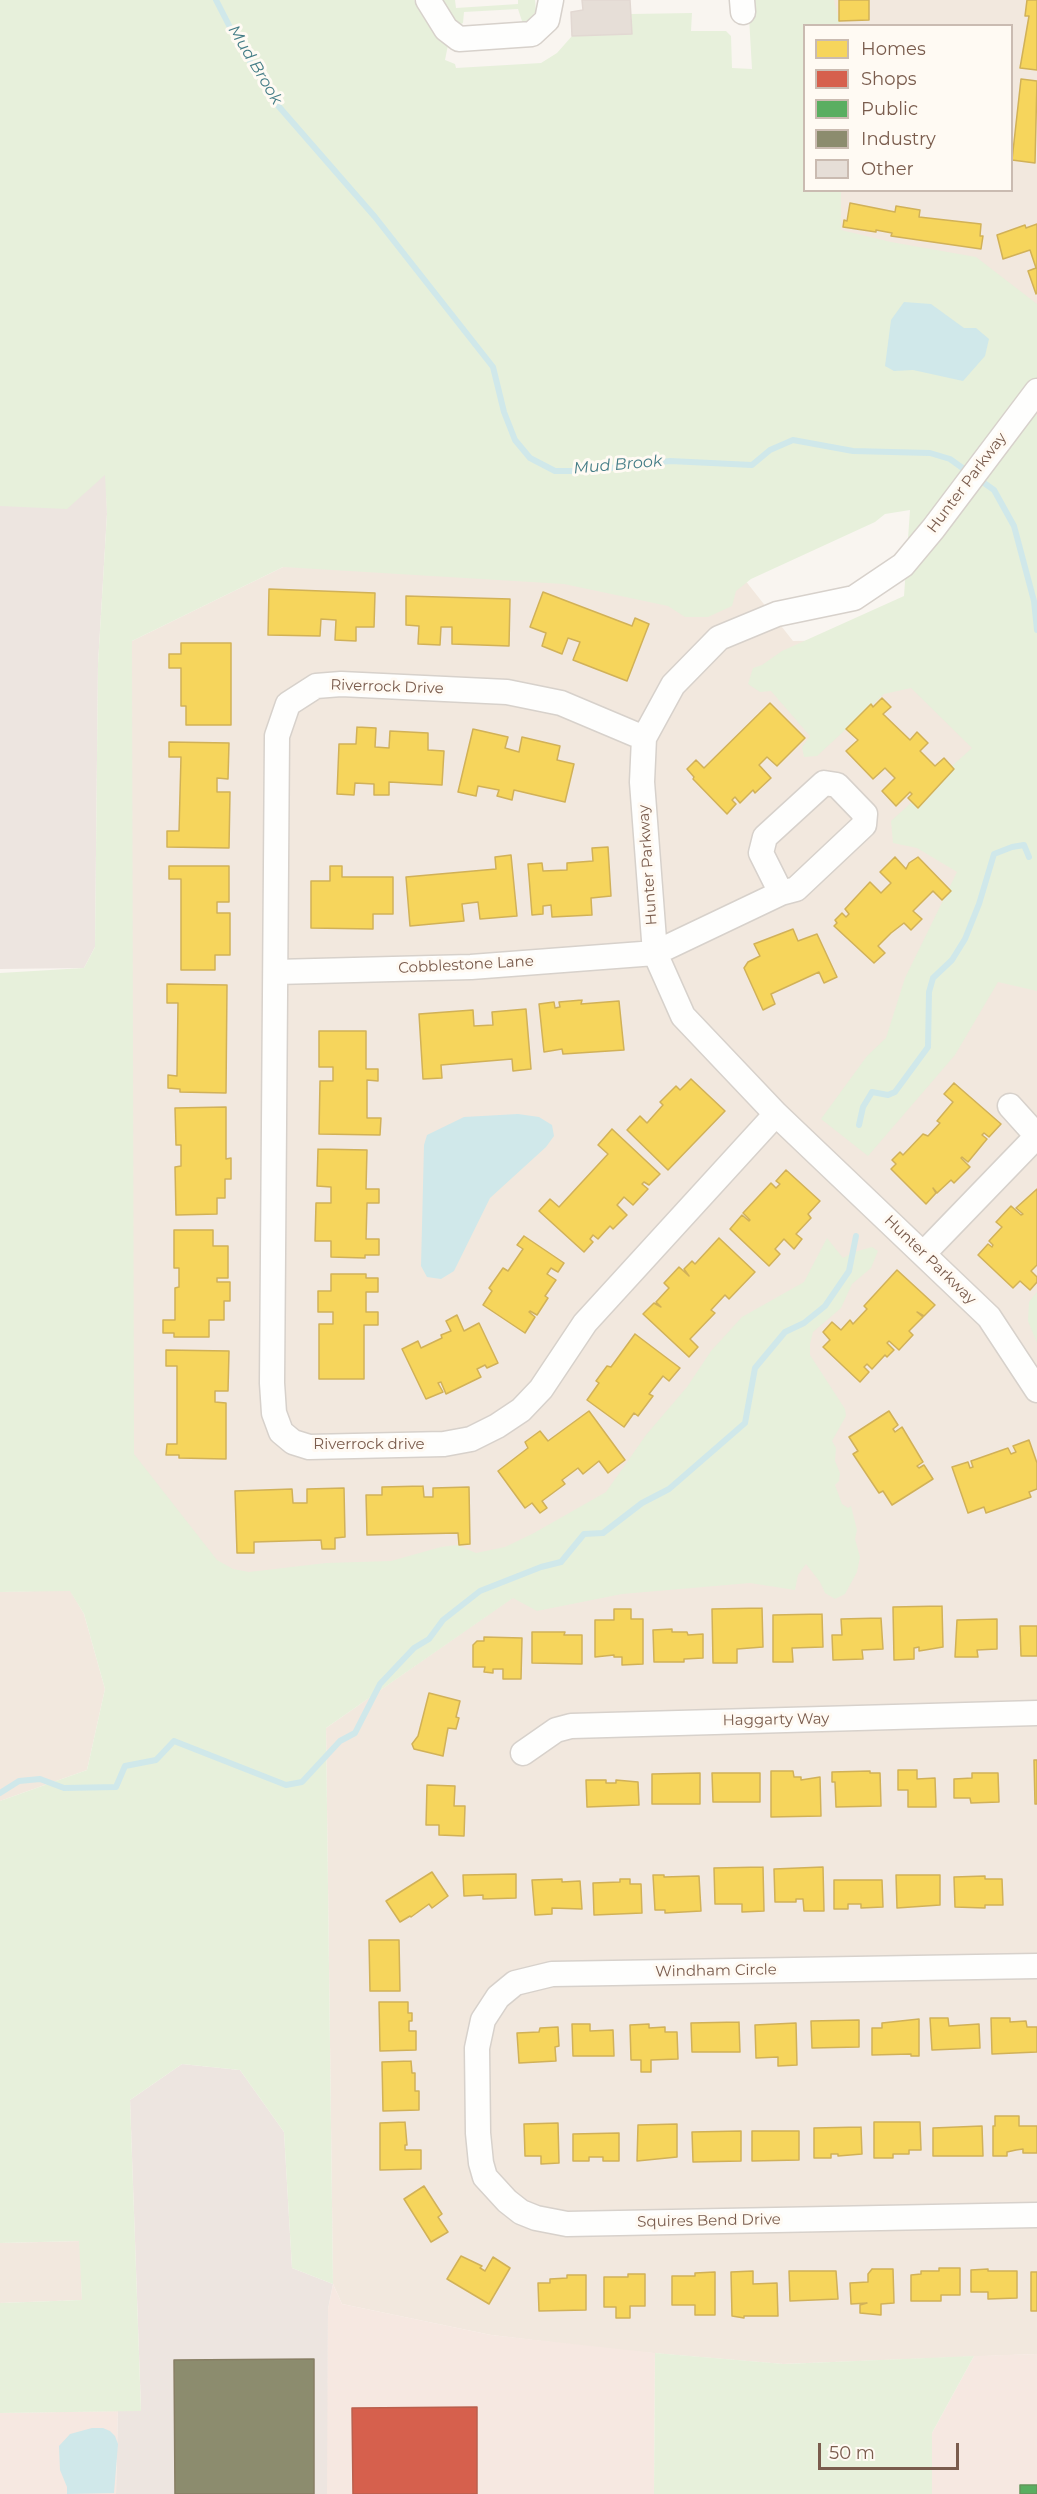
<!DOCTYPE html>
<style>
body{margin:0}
#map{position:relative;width:1037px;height:2494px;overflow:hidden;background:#f9f5f0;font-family:Montserrat,sans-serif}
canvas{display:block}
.legend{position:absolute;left:803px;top:24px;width:210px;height:168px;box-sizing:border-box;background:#fffaf3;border:2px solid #cabbb1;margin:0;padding:8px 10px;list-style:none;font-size:18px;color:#7a5c4d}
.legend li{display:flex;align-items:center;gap:12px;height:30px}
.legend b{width:30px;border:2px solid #cabbb1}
.scale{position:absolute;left:818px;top:2443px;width:141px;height:27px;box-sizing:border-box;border:3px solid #7a5c4d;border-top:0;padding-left:8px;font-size:18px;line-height:21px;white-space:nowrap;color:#7a5c4d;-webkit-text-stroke:4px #fffaf3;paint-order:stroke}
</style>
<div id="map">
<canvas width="1037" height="2494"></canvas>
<ul class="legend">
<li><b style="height:16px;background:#f6d55c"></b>Homes</li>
<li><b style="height:16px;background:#d6604d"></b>Shops</li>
<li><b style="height:16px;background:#5aae61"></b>Public</li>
<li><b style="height:16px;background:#8c8c6e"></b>Industry</li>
<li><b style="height:16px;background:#e6ded7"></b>Other</li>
</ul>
<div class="scale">50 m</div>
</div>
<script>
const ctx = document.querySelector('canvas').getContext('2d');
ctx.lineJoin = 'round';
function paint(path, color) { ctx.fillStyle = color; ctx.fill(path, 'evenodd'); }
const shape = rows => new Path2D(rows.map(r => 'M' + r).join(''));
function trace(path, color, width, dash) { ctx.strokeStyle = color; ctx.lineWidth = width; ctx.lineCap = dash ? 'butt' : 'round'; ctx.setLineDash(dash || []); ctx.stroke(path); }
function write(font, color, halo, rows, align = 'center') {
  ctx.font = font + ' Montserrat,sans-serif'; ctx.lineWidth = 6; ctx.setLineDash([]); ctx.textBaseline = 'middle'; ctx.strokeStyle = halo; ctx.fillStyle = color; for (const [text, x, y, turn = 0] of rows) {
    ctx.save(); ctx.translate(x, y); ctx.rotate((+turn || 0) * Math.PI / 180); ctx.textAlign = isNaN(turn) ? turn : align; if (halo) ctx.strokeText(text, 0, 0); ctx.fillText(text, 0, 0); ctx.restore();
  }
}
paint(shape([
 [800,0,1037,0,1037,347,799,242],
 [804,26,1012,26,1012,190,804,190],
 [283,567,737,570,793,641,916,639,1003,779,1037,891,1037,2354,783,2364,617,2350,491,2335,342,2304,333,2284,326,1728,512,1598,129,1597,132,641],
 [70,1590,84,1614,105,1689,87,1770,0,1801,0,1592],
 [80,2241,82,2300,0,2303,0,2243]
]), '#f2e8de');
paint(shape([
 [333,2284,342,2304,491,2335,655,2353,654,2494,326,2494,328,2309],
 [1037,2354,1037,2494,932,2494,932,2433,974,2356],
 [118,2411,116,2494,0,2494,0,2413]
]), '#f6e8e1');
paint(shape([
 [0,0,94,0,107,514,98,664,95,947,84,968,0,969],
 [182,2064,240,2070,284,2132,292,2268,333,2284,328,2309,327,2494,116,2494,118,2411,141,2410,130,2100]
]), '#ede5e0');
paint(shape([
 [0,0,414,0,438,38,448,45,445,60,455,64,456,68,541,63,557,53,572,36,632,34,631,14,692,13,691,31,726,31,731,36,732,68,752,69,748,0,834,0,840,25,804,26,804,190,841,191,841,230,891,242,976,257,1037,304,1037,991,998,982,955,1055,868,1156,821,1119,867,1056,886,1038,905,978,957,872,917,848,893,843,891,821,972,748,911,688,884,694,817,756,804,757,802,747,810,736,771,691,760,692,748,684,753,668,762,665,782,651,904,596,910,510,885,514,875,522,751,579,736,591,732,606,708,617,685,617,668,606,564,584,283,567,132,641,134,1454,217,1560,233,1569,249,1572,326,1563,391,1561,441,1547,457,1545,476,1553,505,1547,534,1533,606,1492,646,1435,687,1387,711,1351,742,1317,804,1282,827,1238,843,1258,854,1252,872,1247,878,1251,871,1268,852,1284,841,1308,813,1332,810,1344,810,1355,845,1409,846,1416,832,1441,836,1448,835,1461,840,1473,839,1481,835,1485,842,1504,848,1508,851,1506,857,1530,855,1539,860,1557,857,1572,845,1594,835,1599,825,1593,820,1582,806,1564,798,1575,795,1590,750,1583,622,1594,537,1611,513,1598,326,1728,333,2284,292,2268,284,2132,240,2070,182,2064,130,2100,141,2411,0,2413,0,2303,82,2300,79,2241,0,2243,0,1801,87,1770,105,1689,84,1614,70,1591,0,1592,0,973,84,968,95,947,98,664,107,514,105,475,67,509,0,506],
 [442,0,455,0,456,8,518,4,518,0,535,0,536,11,529,21,523,24,518,9,464,12,463,23,458,26],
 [1037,1292,1037,1343,1028,1321,1029,1302],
 [655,2353,784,2364,974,2356,932,2433,932,2494,654,2494]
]), '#e7f0db');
paint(shape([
 [904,302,931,304,964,328,976,328,989,339,985,356,963,381,913,370,894,371,885,366,891,320],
 [518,1114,539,1117,552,1125,554,1136,546,1147,490,1198,454,1271,441,1279,427,1277,421,1266,424,1145,427,1135,464,1117],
 [92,2428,103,2428,110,2431,115,2436,118,2444,114,2493,67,2494,67,2487,60,2470,59,2446,70,2434]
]), '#d0e8ea');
const homes = shape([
 [839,0,869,0,869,20,839,21,839,0],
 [1027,0,1037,0,1037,70,1020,68,1029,16,1025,16,1027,0],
 [1021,79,1037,81,1035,163,1012,160,1021,79],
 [850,203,895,212,896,206,920,210,919,217,981,224,980,236,983,236,981,249,891,236,892,233,876,230,876,232,843,227,844,220,847,221,850,203],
 [1037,224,1037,293,1036,294,1028,271,1036,268,1030,250,1003,259,997,235,1025,225,1026,228,1037,224],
 [269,589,375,593,374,627,356,627,356,641,335,640,336,620,321,619,320,636,268,635,269,589],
 [543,592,632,626,635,618,649,624,627,681,573,660,580,642,568,638,562,654,542,646,546,633,530,627,543,592],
 [406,596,510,599,509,646,452,644,452,627,441,627,440,645,418,644,419,626,406,625,406,596],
 [181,643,231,643,231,725,186,725,186,706,181,706,181,668,169,668,169,654,181,654,181,643],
 [882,698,891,707,883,714,910,740,917,732,928,743,920,751,935,766,944,758,954,769,918,808,908,798,912,794,910,792,896,806,882,791,895,778,885,768,873,779,846,751,858,740,846,729,871,704,873,707,882,698],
 [770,703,805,738,777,766,767,757,759,765,771,778,755,793,753,790,740,803,735,797,732,800,736,804,727,814,693,779,694,777,687,769,696,760,704,768,770,703],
 [357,727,376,728,375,747,389,748,390,731,428,733,428,750,444,751,442,785,389,782,389,795,374,795,374,784,355,783,354,795,337,794,339,744,356,744,357,727],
 [473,729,508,737,505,748,519,752,522,737,560,746,557,760,574,764,565,802,514,790,512,800,497,796,499,790,478,786,476,796,458,792,473,729],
 [169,742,229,743,228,779,217,778,217,792,230,792,229,848,167,847,167,831,179,831,181,757,169,757,169,742],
 [608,847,611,896,591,898,592,915,552,917,551,905,543,906,543,914,532,915,528,864,542,863,543,871,567,870,567,863,593,861,592,848,608,847],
 [511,855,517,916,480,919,478,902,462,904,464,921,410,926,406,877,496,869,495,857,511,855],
 [895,857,906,869,909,863,918,857,951,891,942,900,933,891,913,911,922,919,911,930,904,923,891,933,878,946,885,953,874,963,834,926,837,923,835,920,842,913,846,917,849,914,845,909,870,882,881,893,891,883,880,872,895,857],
 [169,866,229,866,229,902,217,902,217,913,230,913,230,955,215,955,215,970,181,970,181,879,169,879,169,866],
 [330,866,342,866,342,877,393,877,393,914,373,914,373,929,311,928,311,881,330,881,330,866],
 [793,929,798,941,817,934,837,977,824,983,819,972,771,994,775,1004,763,1010,744,968,748,962,760,956,754,944,793,929],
 [167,984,227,985,226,1093,180,1092,180,1089,168,1088,168,1075,177,1076,178,1003,167,1003,167,984],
 [582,1000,581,1004,619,1001,624,1050,563,1054,562,1049,544,1052,539,1004,554,1002,555,1008,560,1007,559,1002,582,1000],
 [526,1009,531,1069,513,1071,512,1059,441,1065,442,1078,423,1079,419,1014,473,1010,474,1026,493,1025,492,1012,526,1009],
 [319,1031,366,1031,366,1069,378,1069,378,1081,367,1080,367,1118,381,1118,380,1135,319,1134,320,1081,333,1081,333,1067,319,1067,319,1031],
 [691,1079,725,1111,668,1170,627,1130,640,1116,647,1123,663,1105,660,1102,676,1086,680,1090,691,1079],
 [954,1083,1001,1124,989,1137,984,1133,982,1135,987,1139,968,1162,962,1157,961,1158,970,1167,954,1183,951,1180,937,1193,933,1188,936,1193,926,1204,891,1169,896,1164,892,1160,900,1152,903,1155,923,1134,928,1136,940,1123,937,1121,953,1102,944,1094,954,1083],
 [226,1107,226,1159,231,1158,231,1179,225,1179,225,1198,217,1198,217,1214,176,1215,175,1167,181,1166,181,1145,176,1145,175,1108,226,1107],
 [612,1129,660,1174,649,1185,644,1182,642,1184,648,1189,633,1205,624,1197,617,1205,627,1215,613,1229,610,1226,598,1239,593,1235,590,1239,593,1242,584,1252,539,1211,550,1199,559,1207,608,1154,598,1145,612,1129],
 [318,1149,367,1150,366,1189,379,1189,379,1203,367,1203,366,1239,379,1239,379,1255,365,1255,365,1258,331,1257,331,1241,315,1241,316,1203,331,1203,331,1187,317,1186,318,1149],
 [786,1170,820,1201,808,1214,811,1218,796,1234,802,1239,794,1249,784,1239,775,1249,780,1254,769,1266,730,1229,742,1215,749,1221,750,1220,743,1213,771,1183,776,1188,780,1184,776,1181,786,1170],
 [1037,1189,1037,1265,1031,1271,1037,1277,1037,1282,1030,1290,1020,1281,1013,1288,978,1255,988,1244,992,1247,993,1245,989,1241,1002,1227,996,1222,1011,1206,1021,1215,1023,1214,1016,1208,1037,1189],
 [174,1230,213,1230,213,1246,228,1246,228,1278,217,1278,217,1282,230,1282,230,1301,224,1301,224,1320,209,1320,209,1337,174,1337,174,1333,163,1333,163,1320,175,1320,175,1288,179,1287,179,1268,174,1268,174,1230],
 [524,1236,564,1263,558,1272,551,1268,547,1274,556,1280,545,1296,548,1298,537,1315,530,1311,529,1312,535,1317,525,1333,483,1305,492,1291,489,1288,503,1268,508,1271,523,1249,517,1245,524,1236],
 [719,1238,755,1272,729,1299,725,1295,711,1310,715,1313,690,1339,698,1347,689,1357,643,1314,654,1303,661,1307,656,1302,669,1288,664,1283,679,1267,689,1276,684,1269,692,1261,695,1264,719,1238],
 [897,1270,935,1305,924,1316,917,1312,923,1317,909,1331,913,1335,899,1350,889,1341,887,1343,894,1350,887,1357,885,1355,872,1369,867,1364,864,1367,869,1372,860,1382,823,1347,830,1340,823,1332,832,1322,841,1330,850,1320,853,1324,867,1309,864,1306,897,1270],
 [331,1274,366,1274,366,1278,378,1278,378,1292,366,1292,366,1312,378,1312,378,1325,364,1325,364,1379,319,1379,319,1324,333,1324,333,1312,318,1312,318,1291,331,1291,331,1274],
 [457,1315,464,1331,479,1323,498,1363,487,1368,485,1365,477,1369,481,1377,446,1394,441,1382,438,1383,443,1392,426,1399,402,1349,418,1341,421,1348,442,1338,441,1335,451,1331,446,1321,457,1315],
 [635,1334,680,1368,669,1381,663,1376,649,1394,653,1396,638,1416,634,1413,624,1427,587,1400,599,1383,596,1381,607,1366,611,1367,635,1334],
 [166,1350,229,1351,228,1391,215,1391,215,1402,226,1403,226,1459,179,1458,179,1455,166,1455,167,1444,177,1444,177,1366,166,1366,166,1350],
 [589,1411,625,1460,608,1473,599,1461,583,1474,578,1468,562,1480,565,1484,542,1501,547,1508,540,1513,532,1503,525,1508,498,1471,528,1448,525,1442,540,1431,548,1441,589,1411],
 [889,1411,898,1425,893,1429,895,1432,902,1427,923,1462,917,1466,919,1468,924,1465,933,1479,892,1505,883,1491,879,1493,853,1454,858,1451,849,1437,889,1411],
 [1029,1440,1037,1463,1037,1489,1029,1492,1031,1497,986,1513,984,1507,968,1513,952,1467,968,1462,970,1468,973,1467,971,1461,1008,1448,1011,1454,1016,1452,1013,1446,1029,1440],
 [423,1486,424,1497,433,1497,433,1488,469,1487,470,1544,459,1545,458,1533,367,1535,366,1495,382,1495,382,1487,423,1486],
 [344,1488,345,1537,335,1538,335,1549,322,1549,321,1540,254,1542,254,1553,237,1553,235,1491,292,1489,293,1503,307,1503,307,1489,344,1488],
 [942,1606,943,1647,919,1651,919,1647,914,1648,914,1659,894,1660,893,1607,942,1606],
 [762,1608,763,1647,737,1649,737,1663,713,1663,712,1609,762,1608],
 [614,1609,631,1609,631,1619,643,1619,643,1664,622,1665,622,1657,614,1657,614,1655,595,1657,595,1620,614,1620,614,1609],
 [822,1614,823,1647,792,1648,793,1662,773,1662,773,1615,822,1614],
 [881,1618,883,1649,862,1650,863,1659,833,1660,832,1635,842,1635,841,1619,881,1618],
 [997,1619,997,1649,977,1650,978,1657,955,1657,957,1620,997,1619],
 [1020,1626,1037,1626,1037,1656,1021,1656,1020,1626],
 [672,1629,672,1632,687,1632,688,1635,703,1634,703,1658,684,1659,684,1662,654,1662,653,1630,672,1629],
 [532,1632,565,1632,564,1635,582,1635,582,1664,532,1663,532,1632],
 [484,1637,522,1638,521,1679,503,1679,503,1669,493,1669,493,1673,484,1672,485,1667,473,1667,473,1645,477,1641,484,1641,484,1637],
 [429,1693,460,1701,456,1717,459,1718,456,1729,448,1728,443,1756,414,1749,412,1744,418,1736,429,1693],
 [1034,1760,1037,1760,1037,1804,1035,1804,1034,1760],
 [898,1770,917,1770,917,1779,935,1778,936,1807,908,1807,908,1790,898,1790,898,1770],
 [771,1771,793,1771,794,1777,801,1777,801,1780,820,1777,821,1816,771,1817,771,1771],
 [870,1771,870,1773,880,1773,881,1806,836,1807,835,1782,832,1782,832,1772,870,1771],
 [700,1773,700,1804,652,1804,652,1774,700,1773],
 [712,1773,760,1773,760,1802,713,1802,712,1773],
 [972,1773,998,1773,999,1802,971,1803,970,1798,954,1798,954,1779,972,1778,972,1773],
 [586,1780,606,1780,606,1783,616,1783,616,1780,638,1782,639,1805,587,1807,586,1780],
 [427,1785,455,1786,454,1806,465,1806,464,1836,439,1835,439,1825,426,1825,427,1785],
 [763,1867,764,1911,742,1912,742,1904,715,1904,714,1868,763,1867],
 [823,1867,824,1911,804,1911,803,1899,796,1899,796,1902,775,1902,774,1869,823,1867],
 [432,1872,448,1896,432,1908,429,1904,411,1917,410,1916,400,1922,386,1901,432,1872],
 [516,1874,516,1898,483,1899,483,1895,464,1896,463,1875,516,1874],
 [653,1875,664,1875,664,1877,699,1876,701,1911,665,1913,665,1910,655,1910,653,1875],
 [896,1875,940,1875,940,1905,897,1908,896,1875],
 [985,1876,985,1879,1002,1879,1003,1905,985,1905,985,1908,955,1907,954,1877,985,1876],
 [562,1879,562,1882,580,1881,582,1909,552,1908,552,1914,535,1915,532,1880,562,1879],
 [620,1879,630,1879,630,1884,641,1884,642,1913,594,1915,593,1883,620,1882,620,1879],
 [834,1880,882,1880,883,1907,861,1908,861,1904,848,1904,848,1909,834,1909,834,1880],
 [369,1940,399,1940,400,1991,370,1991,369,1940],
 [379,2002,408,2002,408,2013,412,2013,412,2021,409,2021,409,2031,416,2031,416,2050,380,2051,379,2002],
 [930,2018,948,2018,949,2026,979,2024,980,2048,932,2050,930,2018],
 [991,2018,1010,2018,1010,2022,1026,2021,1027,2027,1037,2027,1037,2052,992,2054,991,2018],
 [919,2019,919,2056,911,2056,911,2054,872,2055,872,2028,882,2028,882,2023,919,2019],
 [859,2020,859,2047,812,2048,811,2021,859,2020],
 [739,2022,740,2052,692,2052,691,2023,739,2022],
 [796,2023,797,2065,778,2066,778,2057,756,2058,755,2025,796,2023],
 [572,2024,590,2024,590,2031,613,2030,614,2056,573,2056,572,2024],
 [649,2024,649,2028,665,2027,665,2032,677,2032,678,2059,651,2060,651,2072,641,2072,641,2060,631,2060,630,2025,649,2024],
 [558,2027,559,2046,555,2047,556,2061,519,2063,517,2033,539,2032,540,2028,558,2027],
 [411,2061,412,2073,415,2073,415,2091,419,2091,419,2110,383,2111,382,2062,411,2061],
 [995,2116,1019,2116,1019,2126,1037,2126,1037,2153,1023,2153,1023,2149,1016,2150,1007,2152,1007,2156,993,2156,993,2126,995,2126,995,2116],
 [405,2122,407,2145,405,2145,405,2150,421,2150,421,2169,380,2170,380,2123,405,2122],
 [874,2122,920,2122,921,2150,909,2150,909,2154,893,2154,893,2158,874,2158,874,2122],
 [558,2123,559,2163,541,2164,541,2156,525,2156,524,2124,558,2123],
 [677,2124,677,2157,637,2161,638,2125,677,2124],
 [982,2126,983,2156,933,2156,933,2128,982,2126],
 [861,2127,862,2154,838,2156,838,2154,831,2154,831,2158,814,2158,814,2128,861,2127],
 [741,2131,741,2161,693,2162,692,2132,741,2131],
 [752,2131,799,2131,799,2160,752,2161,752,2131],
 [619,2133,619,2161,603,2161,603,2157,589,2157,589,2161,573,2161,573,2134,619,2133],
 [424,2186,442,2214,438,2217,448,2232,431,2242,404,2199,424,2186],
 [461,2256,482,2266,480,2268,485,2271,493,2257,510,2268,489,2304,447,2279,461,2256],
 [939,2268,960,2268,960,2295,941,2295,941,2301,911,2301,911,2275,921,2274,921,2271,939,2271,939,2268],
 [872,2269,893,2269,894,2303,881,2304,881,2315,860,2313,860,2305,867,2303,851,2304,850,2283,868,2282,868,2274,872,2269],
 [988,2269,988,2271,1017,2271,1017,2298,988,2299,988,2292,971,2292,971,2270,988,2269],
 [753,2271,753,2284,777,2283,778,2316,744,2316,744,2318,732,2316,731,2272,753,2271],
 [789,2271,836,2271,838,2299,790,2301,789,2271],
 [715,2272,715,2315,695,2315,695,2305,672,2305,672,2276,695,2276,695,2273,715,2272],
 [1031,2272,1037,2272,1037,2311,1031,2311,1031,2272],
 [628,2274,645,2274,645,2306,630,2306,630,2318,616,2318,616,2307,604,2307,604,2277,628,2277,628,2274],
 [567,2275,586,2275,586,2310,539,2311,538,2283,550,2283,550,2279,567,2278,567,2275]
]);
paint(homes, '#f6d55c');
trace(homes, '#d1b158', 1.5);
const shops = shape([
 [477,2407,477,2494,353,2494,352,2408,477,2407]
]);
paint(shops, '#d6604d');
trace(shops, '#ba5f4d', 1.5);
const public = shape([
 [1020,2485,1037,2485,1037,2494,1020,2494,1020,2485]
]);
paint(public, '#5aae61');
trace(public, '#64955b', 1.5);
const industry = shape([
 [314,2359,314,2494,175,2494,174,2360,314,2359]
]);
paint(industry, '#8c8c6e');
trace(industry, '#877e64', 1.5);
trace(shape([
 [216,0,234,35,274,101,375,217,493,367,504,412,515,440,530,458,555,471,585,471,670,461,752,465,770,450,793,440,853,451,930,453,950,459,968,472],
 [977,478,994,490,1014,526,1034,601,1037,630],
 [859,1125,863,1107,872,1092,888,1095,895,1092,928,1047,929,992,933,978,952,960,965,939,979,904,994,854,1012,847,1024,845,1029,857],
 [0,1793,19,1781,40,1779,64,1788,116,1787,125,1766,156,1760,174,1741,286,1785,302,1782,340,1741,355,1733,380,1684,414,1648,429,1639,443,1620,480,1591,541,1567,561,1562,584,1534,603,1533,642,1503,669,1489,745,1423,755,1368,785,1332,804,1323,825,1306,849,1271,856,1236]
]), '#d0e8ea', 6);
const building = shape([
 [582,0,630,0,632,34,572,36,571,12,583,10,582,0]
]);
paint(building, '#e6ded7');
trace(building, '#e2d8d2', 1.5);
const minor = shape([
 [428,0,446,29,459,39,532,34,547,20,551,0],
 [742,0,743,12],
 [1037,391,933,529,903,565,854,598,777,614,719,638,673,685,644,738,642,782,655,953,683,1016,776,1114,989,1317,1037,1390],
 [644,738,561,703,507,692,341,684,316,686,288,704,277,736,272,1383,274,1413,281,1432,293,1442,309,1447,444,1444,471,1439,497,1426,521,1410,541,1389,585,1323,776,1114],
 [276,972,471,967,655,953,781,893,796,889,864,825,865,814,837,785,824,783,765,837,761,853,781,893],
 [924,1253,1037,1136,1010,1106],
 [523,1753,556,1730,571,1726,1037,1713],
 [1037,1966,552,1974,515,1983,498,1997,483,2020,477,2048,478,2133,481,2163,485,2177,507,2201,521,2212,536,2218,567,2224,1037,2215]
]);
trace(minor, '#d7d1cb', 27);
trace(minor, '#fefefd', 24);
write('15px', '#7a5c4d', '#fffaf3', [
 ["Hunter Parkway",967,483,-53],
 ["Riverrock Drive",387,687,2],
 ["Hunter Parkway",648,865,-94],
 ["Cobblestone Lane",466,965,-3],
 ["Hunter Parkway",930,1260,44],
 ["Riverrock drive",369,1445],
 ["Haggarty Way",776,1720,-1],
 ["Windham Circle",716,1971,-1],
 ["Squires Bend Drive",709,2221,-1]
]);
write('italic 16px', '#437c86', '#fffaf3', [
 ["Mud Brook",255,65,59],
 ["Mud Brook",618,465,-5]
]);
</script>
